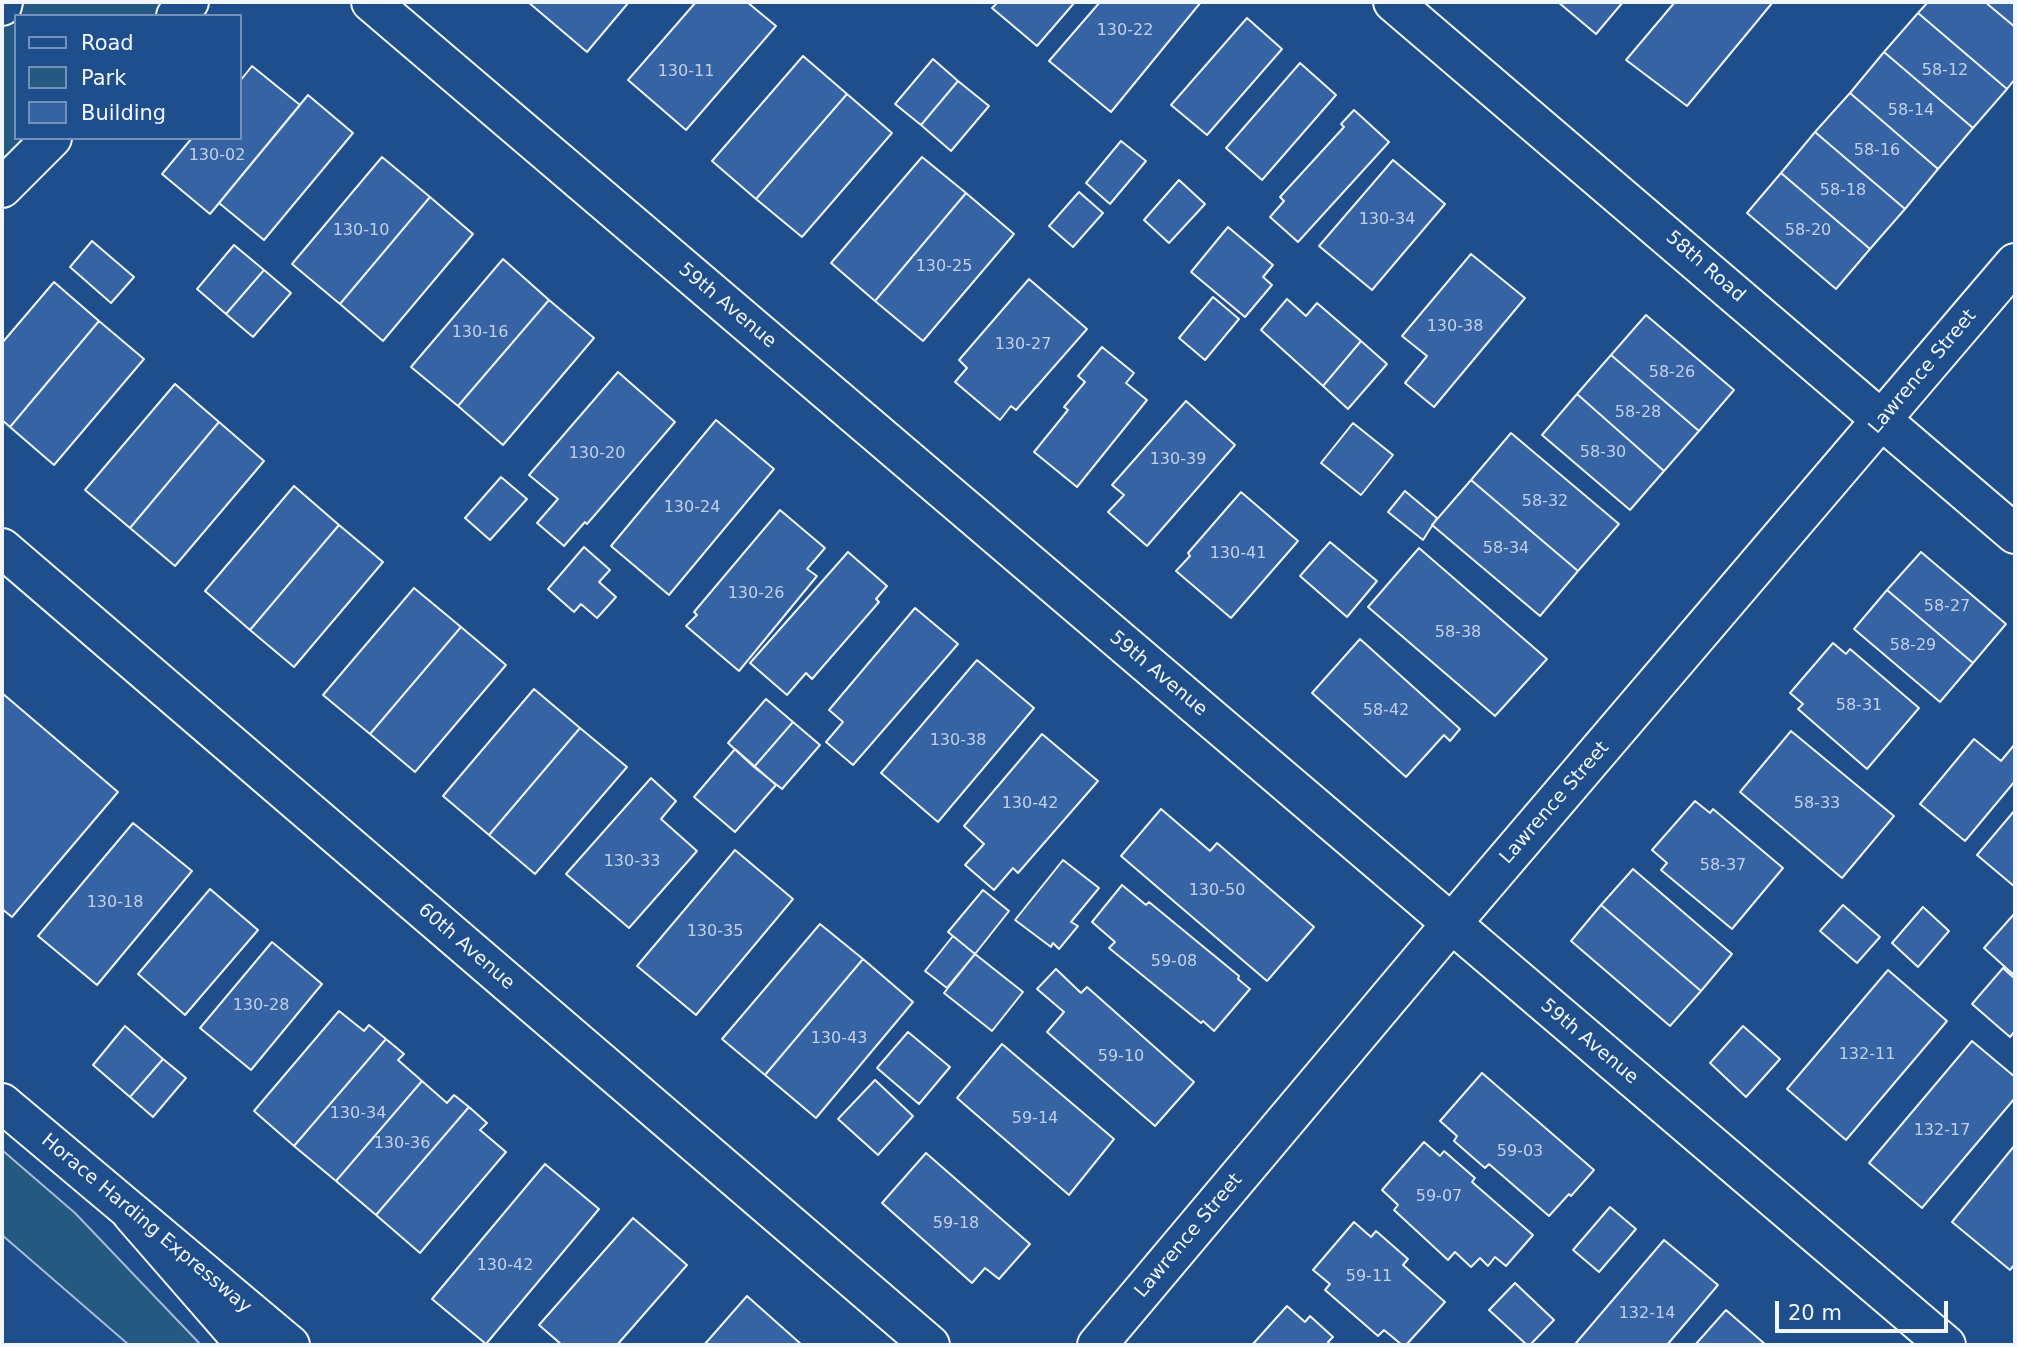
<!DOCTYPE html>
<style>
body{margin:0}
#map{position:relative;width:2017px;height:1347px;overflow:hidden;background:#1f4e8c;font-family:"DejaVu Sans",sans-serif}
canvas{display:block}
.frame{position:absolute;inset:0;border:4px solid #f2f6ff;pointer-events:none}
.legend{position:absolute;left:14px;top:14px;width:228px;height:126px;box-sizing:border-box;background:#1f4e8c;border:2px solid #7391ba;margin:0;padding:9px 12px;list-style:none;font-size:21px;color:#f2f6ff}
.legend li{display:flex;align-items:center;gap:14px;height:35px}
.legend b{width:35px;border:2px solid #7391ba}
.scale{position:absolute;left:1775px;top:1301px;width:173px;height:32px;box-sizing:border-box;border:4px solid #f2f6ff;border-top:0;padding-left:9px;font-size:21px;line-height:24px;white-space:nowrap;color:#f2f6ff;-webkit-text-stroke:5px #1f4e8c;paint-order:stroke}
</style>
<div id="map">
<canvas width="2017" height="1347"></canvas>
<div class="frame"></div>
<ul class="legend">
<li><b style="height:9px;background:#1f4e8c"></b>Road</li>
<li><b style="height:19px;background:#245a82"></b>Park</li>
<li><b style="height:19px;background:#3563a3"></b>Building</li>
</ul>
<div class="scale">20 m</div>
</div>
<script>
const ctx = document.querySelector('canvas').getContext('2d');
ctx.lineJoin = 'round';
function paint(path, color) { ctx.fillStyle = color; ctx.fill(path, 'evenodd'); }
const shape = rows => new Path2D(rows.map(r => 'M' + r).join(''));
function trace(path, color, width, dash) { ctx.strokeStyle = color; ctx.lineWidth = width; ctx.lineCap = dash ? 'butt' : 'round'; ctx.setLineDash(dash || []); ctx.stroke(path); }
function write(font, color, halo, rows, align = 'center') {
  ctx.font = font + ' "DejaVu Sans",sans-serif'; ctx.lineWidth = 5; ctx.setLineDash([]); ctx.textBaseline = 'middle'; ctx.strokeStyle = halo; ctx.fillStyle = color; for (const [text, x, y, turn = 0] of rows) {
    ctx.save(); ctx.translate(x, y); ctx.rotate((+turn || 0) * Math.PI / 180); ctx.textAlign = isNaN(turn) ? turn : align; if (halo) ctx.strokeText(text, 0, 0); ctx.fillText(text, 0, 0); ctx.restore();
  }
}
const green = shape([
 [2,2,189,2,176,16,16,16,16,138,50,138,2,186,2,2],
 [2,1150,75,1213,201,1345,129,1345,2,1235,2,1150]
]);
paint(green, '#245a82');
trace(green, '#a8bbd7', 2);
const building = shape([
 [528,2,629,2,587,52,528,2],
 [696,2,747,2,776,26,686,130,628,80,696,2],
 [998,2,1075,2,1037,46,992,8,998,2],
 [1100,2,1201,2,1111,112,1049,61,1100,2],
 [1558,2,1623,2,1596,34,1558,2],
 [1675,2,1773,2,1687,106,1626,60,1675,2],
 [1928,2,1985,2,2015,27,2015,79,2007,89,1918,13,1928,2],
 [1985,2,2015,2,2015,27,1985,2],
 [1918,13,2007,89,1973,128,1884,52,1918,13],
 [1247,18,1282,49,1207,135,1171,105,1247,18],
 [1884,52,1973,128,1938,169,1850,93,1884,52],
 [803,56,847,94,756,199,712,161,803,56],
 [933,59,958,81,921,125,895,104,933,59],
 [1300,63,1336,95,1262,180,1226,148,1300,63],
 [252,66,300,105,210,214,162,174,192,138,240,138,240,81,252,66],
 [958,81,989,106,951,151,921,125,958,81],
 [1850,93,1938,169,1905,209,1815,132,1850,93],
 [847,94,892,133,802,237,756,199,847,94],
 [308,95,353,133,264,240,219,203,308,95],
 [1354,110,1389,142,1298,242,1270,217,1284,201,1280,197,1344,127,1341,124,1354,110],
 [1815,132,1905,209,1870,249,1781,173,1815,132],
 [1121,141,1146,161,1110,204,1086,183,1121,141],
 [382,157,430,197,340,304,292,264,382,157],
 [922,157,966,193,875,301,831,263,922,157],
 [1393,160,1445,204,1372,290,1319,246,1393,160],
 [1781,173,1870,249,1836,289,1747,213,1781,173],
 [1179,180,1205,204,1169,243,1144,220,1179,180],
 [1079,192,1103,213,1073,247,1049,226,1079,192],
 [966,193,1014,234,923,341,875,301,966,193],
 [430,197,473,234,383,341,340,304,430,197],
 [1228,227,1273,265,1263,277,1272,285,1245,317,1191,272,1228,227],
 [92,241,134,277,111,303,70,267,92,241],
 [234,245,264,270,226,314,197,289,234,245],
 [1471,254,1525,298,1434,407,1405,383,1427,356,1402,336,1471,254],
 [503,259,549,300,458,406,411,367,503,259],
 [264,270,291,293,253,337,226,314,264,270],
 [1029,279,1087,329,1016,410,1011,406,1000,420,955,382,967,368,959,360,1029,279],
 [54,282,99,321,10,427,2,420,2,343,54,282],
 [1213,297,1239,319,1205,360,1179,338,1213,297],
 [1287,299,1306,316,1317,303,1361,341,1323,386,1261,330,1287,299],
 [549,300,594,338,503,445,458,406,549,300],
 [1646,315,1734,390,1699,431,1611,355,1646,315],
 [99,321,144,359,54,465,10,427,99,321],
 [1361,341,1387,364,1348,409,1323,386,1361,341],
 [1102,347,1134,373,1126,383,1147,400,1077,487,1034,452,1068,410,1064,407,1085,382,1078,376,1102,347],
 [1611,355,1699,431,1664,471,1577,394,1611,355],
 [618,372,675,422,587,524,585,522,564,546,537,523,558,499,529,475,618,372],
 [175,384,219,422,130,528,85,490,175,384],
 [1577,394,1664,471,1630,510,1542,435,1577,394],
 [1186,401,1235,445,1147,546,1108,512,1124,495,1112,485,1186,401],
 [716,420,774,469,669,595,611,546,716,420],
 [219,422,264,461,175,566,130,528,219,422],
 [1353,423,1393,455,1361,495,1321,463,1353,423],
 [1511,433,1619,524,1578,571,1471,480,1511,433],
 [501,477,527,499,490,540,465,518,501,477],
 [1471,480,1578,571,1540,616,1432,525,1471,480],
 [294,486,339,525,250,630,205,591,294,486],
 [1405,491,1437,518,1423,540,1388,512,1405,491],
 [1241,492,1298,541,1231,618,1176,571,1190,556,1188,553,1241,492],
 [780,510,825,548,807,569,817,576,739,671,686,626,697,615,694,612,780,510],
 [339,525,383,562,294,667,250,630,339,525],
 [1330,542,1377,581,1347,617,1300,576,1330,542],
 [584,547,610,570,599,582,616,597,597,618,581,604,574,612,548,589,584,547],
 [1419,548,1547,659,1495,716,1368,607,1419,548],
 [848,552,887,586,876,599,879,602,812,679,806,673,787,695,750,663,848,552],
 [1921,552,2006,624,1973,663,1887,590,1921,552],
 [414,588,461,627,370,734,323,695,414,588],
 [1887,590,1973,663,1940,702,1854,629,1887,590],
 [915,608,958,644,853,765,826,742,843,722,829,710,915,608],
 [461,627,506,665,415,772,370,734,461,627],
 [1360,639,1460,729,1450,741,1444,735,1406,777,1312,693,1360,639],
 [1833,643,1846,654,1850,649,1919,708,1867,769,1798,709,1803,704,1790,693,1833,643],
 [977,660,1034,708,938,822,881,773,977,660],
 [534,689,580,728,489,835,443,796,534,689],
 [2,693,118,792,12,917,2,909,2,693],
 [766,699,793,722,754,767,728,743,766,699],
 [793,722,820,745,782,789,754,767,793,722],
 [580,728,627,767,535,874,489,835,580,728],
 [1791,731,1894,816,1842,878,1740,792,1791,731],
 [1042,734,1098,781,1018,873,1013,868,994,890,965,865,984,844,964,826,1042,734],
 [1974,739,2001,761,2015,744,2015,781,1965,841,1920,804,1974,739],
 [735,749,776,785,735,832,694,797,735,749],
 [651,778,676,801,661,819,697,851,629,928,566,874,651,778],
 [1695,801,1710,813,1713,809,1783,868,1732,929,1661,870,1667,863,1652,850,1695,801],
 [1161,809,1210,851,1217,843,1314,927,1267,981,1121,856,1161,809],
 [2015,810,2015,887,1977,855,2015,810],
 [133,823,192,871,97,985,38,936,133,823],
 [735,850,793,899,696,1015,637,966,735,850],
 [1063,860,1099,888,1071,922,1078,926,1059,949,1053,943,1051,947,1015,920,1063,860],
 [1633,869,1732,954,1701,991,1601,905,1633,869],
 [1122,885,1146,905,1149,902,1239,976,1238,979,1250,989,1214,1031,1203,1021,1201,1023,1109,948,1115,942,1092,922,1122,885],
 [210,889,258,930,185,1015,138,974,210,889],
 [983,890,1009,911,975,954,948,932,983,890],
 [1601,905,1701,991,1670,1026,1571,941,1601,905],
 [1843,905,1880,937,1857,963,1820,931,1843,905],
 [1923,907,1949,931,1918,967,1892,943,1923,907],
 [2015,913,2015,976,1984,948,2015,913],
 [820,924,863,959,765,1075,722,1039,820,924],
 [953,936,975,954,947,988,925,971,953,936],
 [272,942,322,984,251,1070,200,1028,272,942],
 [975,954,1023,992,992,1031,944,993,975,954],
 [863,959,913,1002,816,1118,765,1075,863,959],
 [2003,968,2015,979,2015,1031,2010,1037,1972,1004,2003,968],
 [1056,969,1081,993,1087,987,1194,1082,1155,1126,1047,1032,1064,1012,1037,989,1056,969],
 [1888,970,1947,1021,1846,1140,1787,1089,1888,970],
 [339,1011,364,1031,369,1025,386,1039,294,1146,254,1111,339,1011],
 [125,1026,163,1059,130,1097,93,1065,125,1026],
 [1743,1026,1780,1059,1746,1097,1710,1063,1743,1026],
 [908,1032,950,1067,919,1104,877,1068,908,1032],
 [386,1039,404,1054,398,1060,422,1081,336,1181,294,1146,386,1039],
 [1972,1041,2015,1077,2015,1098,1922,1208,1869,1163,1972,1041],
 [1002,1044,1114,1139,1069,1195,957,1098,1002,1044],
 [163,1059,186,1078,153,1117,130,1097,163,1059],
 [1482,1073,1594,1170,1571,1196,1569,1194,1549,1216,1489,1164,1485,1168,1454,1141,1457,1136,1440,1121,1482,1073],
 [875,1080,913,1116,878,1155,838,1119,875,1080],
 [422,1081,447,1103,454,1095,469,1107,376,1215,336,1181,422,1081],
 [469,1107,487,1123,480,1130,506,1152,420,1253,376,1215,469,1107],
 [1424,1142,1440,1156,1444,1151,1475,1178,1472,1182,1533,1235,1506,1266,1495,1257,1488,1266,1480,1258,1471,1267,1455,1252,1448,1260,1394,1210,1398,1205,1382,1190,1424,1142],
 [2015,1145,2015,1264,2010,1270,1952,1222,2015,1145],
 [926,1153,1030,1244,999,1279,985,1268,972,1283,882,1203,926,1153],
 [545,1164,599,1209,486,1344,432,1299,545,1164],
 [1610,1207,1636,1229,1599,1272,1573,1250,1610,1207],
 [633,1218,687,1265,617,1345,562,1345,539,1325,633,1218],
 [1354,1222,1371,1237,1376,1231,1408,1259,1403,1265,1445,1302,1406,1345,1402,1345,1384,1330,1378,1336,1325,1290,1330,1284,1313,1270,1354,1222],
 [1664,1240,1718,1285,1667,1345,1578,1345,1576,1343,1664,1240],
 [1515,1283,1554,1320,1530,1345,1527,1345,1489,1310,1515,1283],
 [747,1296,802,1345,704,1345,747,1296],
 [1287,1306,1305,1322,1310,1316,1333,1337,1328,1342,1331,1345,1252,1345,1287,1306],
 [1726,1310,1766,1345,1695,1345,1726,1310]
]);
paint(building, '#3563a3');
trace(building, '#f2f6ff', 2);
const street = shape([
 [371,2,1946,1345],
 [1393,2,2015,534],
 [2,6,3,2],
 [176,16,189,2],
 [2,188,52,138],
 [2,548,930,1345],
 [1097,1345,1451,924,2015,263]
]);
const secondary = shape([
 [2,1103,290,1345]
]);
const highway = shape([
 [132,1214,246,1345]
]);
trace(street, '#f2f6ff', 42);
trace(secondary, '#f2f6ff', 42);
trace(highway, '#f2f6ff', 42);
trace(street, '#1f4e8c', 38);
trace(secondary, '#1f4e8c', 38);
trace(highway, '#1f4e8c', 38);
write('16px', '#c3d1e8', null, [
 ["130-22",1125,31],
 ["58-12",1945,71],
 ["130-11",686,72],
 ["58-14",1911,111],
 ["58-16",1877,151],
 ["130-02",217,156],
 ["58-18",1843,191],
 ["130-34",1387,220],
 ["130-10",361,231],
 ["58-20",1808,231],
 ["130-25",944,267],
 ["130-38",1455,327],
 ["130-16",480,333],
 ["130-27",1023,345],
 ["58-26",1672,373],
 ["58-28",1638,413],
 ["58-30",1603,453],
 ["130-20",597,454],
 ["130-39",1178,460],
 ["58-32",1545,502],
 ["130-24",692,508],
 ["58-34",1506,549],
 ["130-41",1238,554],
 ["130-26",756,594],
 ["58-27",1947,607],
 ["58-38",1458,633],
 ["58-29",1913,646],
 ["58-31",1859,706],
 ["58-42",1386,711],
 ["130-38",958,741],
 ["130-42",1030,804],
 ["58-33",1817,804],
 ["130-33",632,862],
 ["58-37",1723,866],
 ["130-50",1217,891],
 ["130-18",115,903],
 ["130-35",715,932],
 ["59-08",1174,962],
 ["130-28",261,1006],
 ["130-43",839,1039],
 ["132-11",1867,1055],
 ["59-10",1121,1057],
 ["130-34",358,1114],
 ["59-14",1035,1119],
 ["132-17",1942,1131],
 ["130-36",402,1144],
 ["59-03",1520,1152],
 ["59-07",1439,1197],
 ["59-18",956,1224],
 ["130-42",505,1266],
 ["59-11",1369,1277],
 ["132-14",1647,1314]
]);
write('19px', '#f2f6ff', '#1f4e8c', [
 ["58th Road",1705,267,41],
 ["59th Avenue",727,306,40],
 ["Lawrence Street",1923,372,-50],
 ["59th Avenue",1158,674,40],
 ["Lawrence Street",1555,803,-49],
 ["60th Avenue",466,947,41],
 ["59th Avenue",1589,1042,40],
 ["Horace Harding Expressway",146,1224,40],
 ["Lawrence Street",1189,1236,-50]
]);
</script>
